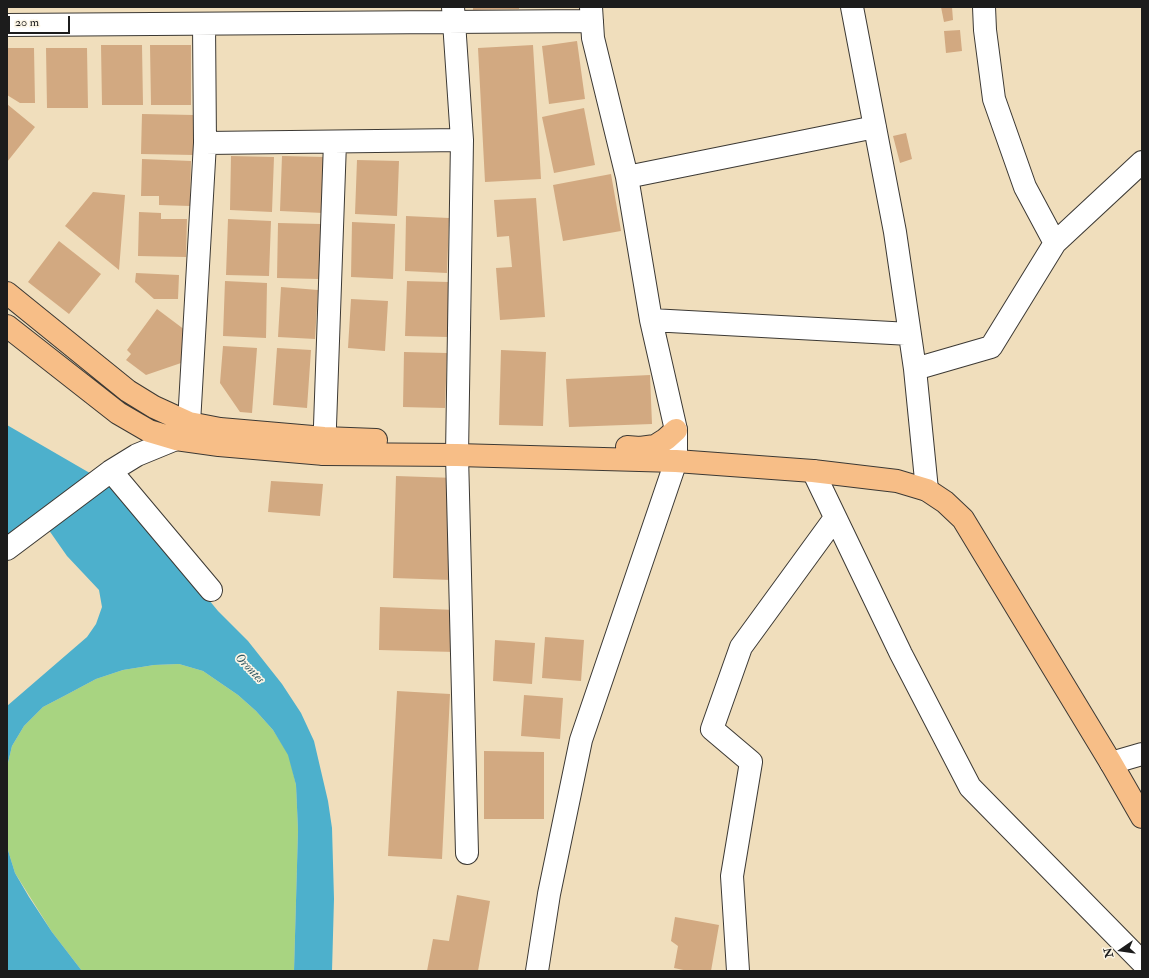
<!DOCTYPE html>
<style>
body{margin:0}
#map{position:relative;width:1149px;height:978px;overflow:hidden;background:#f0debc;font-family:"IM FELL Double Pica",serif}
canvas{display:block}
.frame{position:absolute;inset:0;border:8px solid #1c1c1c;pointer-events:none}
.north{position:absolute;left:1101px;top:930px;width:40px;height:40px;-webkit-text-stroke:3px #fcf5e5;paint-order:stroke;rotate:257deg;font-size:11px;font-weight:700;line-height:16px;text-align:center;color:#1c1c1c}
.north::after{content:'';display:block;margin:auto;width:14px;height:18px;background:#1c1c1c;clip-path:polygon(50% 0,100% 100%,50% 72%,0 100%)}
.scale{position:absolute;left:8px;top:16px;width:62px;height:18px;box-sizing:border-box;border:2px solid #1c1c1c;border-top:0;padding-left:5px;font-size:12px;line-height:14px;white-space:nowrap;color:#1c1c1c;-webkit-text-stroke:3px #fcf5e5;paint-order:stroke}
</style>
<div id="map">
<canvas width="1149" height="978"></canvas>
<div class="frame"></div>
<div class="north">N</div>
<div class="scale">20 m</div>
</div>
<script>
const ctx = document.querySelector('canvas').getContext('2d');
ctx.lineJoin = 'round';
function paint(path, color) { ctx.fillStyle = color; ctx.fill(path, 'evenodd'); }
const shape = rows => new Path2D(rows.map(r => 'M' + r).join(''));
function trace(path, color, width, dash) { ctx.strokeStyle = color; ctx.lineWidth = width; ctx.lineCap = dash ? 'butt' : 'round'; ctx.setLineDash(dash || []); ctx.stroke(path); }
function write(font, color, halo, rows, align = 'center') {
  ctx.font = font + ' "IM FELL Double Pica",serif'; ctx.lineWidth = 3.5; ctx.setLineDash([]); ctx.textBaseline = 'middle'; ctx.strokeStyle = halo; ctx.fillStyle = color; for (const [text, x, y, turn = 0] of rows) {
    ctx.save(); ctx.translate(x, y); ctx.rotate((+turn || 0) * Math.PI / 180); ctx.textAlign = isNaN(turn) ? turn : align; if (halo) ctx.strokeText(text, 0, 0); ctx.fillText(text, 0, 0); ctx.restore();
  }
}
paint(shape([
 [179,664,203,671,238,695,256,711,273,730,289,755,296,785,298,830,294,971,82,971,52,932,15,873,7,847,7,767,12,746,24,726,43,707,66,695,96,679,123,670,154,665]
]), '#a8d481');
paint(shape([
 [7,425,107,483,167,549,218,611,248,641,282,684,301,713,314,741,328,801,332,828,334,899,332,971,294,971,298,830,296,785,288,755,273,730,256,711,238,695,203,671,179,664,154,665,123,670,96,679,66,695,43,707,24,726,12,746,7,767,7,706,87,637,96,624,102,607,99,590,67,556,39,516,7,541],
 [7,847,15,873,29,897,52,932,82,971,7,971]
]), '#4db0cc');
paint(shape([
 [473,7,519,7,519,9,473,10],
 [941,7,952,7,953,20,944,22],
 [960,30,962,51,946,53,944,31],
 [577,41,585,99,549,104,542,46],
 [101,45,142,45,143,105,102,105],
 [150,45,191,45,191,105,151,105],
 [533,45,541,179,485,182,478,48],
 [7,48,34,48,35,103,20,103,7,95],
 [46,48,87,48,88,108,47,108],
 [7,104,35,127,7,162],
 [584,108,595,165,554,173,542,117],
 [142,114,194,115,194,155,141,154],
 [906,133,912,159,900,163,893,136],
 [231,156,274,157,272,212,230,210],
 [282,156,325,157,323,213,280,211],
 [142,159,191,161,190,206,159,205,159,196,141,196],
 [357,160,399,161,397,216,355,214],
 [611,174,621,231,563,241,553,185],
 [93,192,125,195,119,270,65,226],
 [536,198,545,317,500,320,496,268,512,267,509,236,497,237,494,200],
 [139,212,161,213,161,219,187,219,186,257,138,256],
 [406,216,449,218,447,273,405,271],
 [228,219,271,221,269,276,226,275],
 [352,222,395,224,393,279,351,277],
 [278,223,321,224,319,279,277,278],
 [59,241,101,274,69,314,28,282],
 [136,273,179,275,178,299,154,299,135,282],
 [225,281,267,283,266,338,223,336],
 [407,281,449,282,448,337,405,336],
 [281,287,318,290,315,339,278,337],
 [351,299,388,301,385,351,348,348],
 [157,309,189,333,181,363,146,375,126,360,131,354,127,350],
 [223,346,257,348,252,413,240,412,220,383],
 [277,348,311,350,307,408,273,405],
 [501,350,546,352,543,426,499,425],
 [404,352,447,353,445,408,403,407],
 [650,375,652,424,569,427,566,379],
 [396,476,456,478,452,580,393,578],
 [271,481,323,484,320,516,268,512],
 [380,607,456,610,455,652,379,650],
 [545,637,584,640,581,681,542,678],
 [495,640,535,643,532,684,493,681],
 [397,691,450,694,442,859,388,856],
 [524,695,563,698,560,739,521,736],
 [484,751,544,752,544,819,484,819],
 [457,895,490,901,478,971,427,971,433,939,449,941],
 [675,917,719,925,711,971,688,971,674,968,678,946,671,941]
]), '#d2a981');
const minor = shape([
 [453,7,462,140,457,455,467,853],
 [852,7,895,232,915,369,927,490],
 [984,7,985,30,994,99,1025,187,1055,243],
 [7,25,592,21],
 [205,143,462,140],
 [627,177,875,127],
 [651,320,910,334],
 [915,369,991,347,1055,243,1142,162],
 [324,454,335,142],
 [111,471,211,590],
 [813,471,901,654,970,787,1142,962],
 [7,549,111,471,137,455,176,439,189,423,205,143,204,24],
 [1111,763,1142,754],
 [537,971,549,894,581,740,676,461,676,430,651,320,627,177,593,38,591,7],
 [738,971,732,876,751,762,712,729,741,647,835,518]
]);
const major = shape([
 [7,293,128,391,154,407,189,423,220,429,324,438,376,440],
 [7,326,118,413,149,431,176,439,219,445,324,454,457,455,676,461,813,471,897,481,927,490,945,502,963,519,1111,763,1142,817],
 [627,447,640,448,655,446,666,439,676,430]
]);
trace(minor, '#3c3934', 24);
trace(major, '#3c3934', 24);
trace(minor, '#fff', 22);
trace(major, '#f7be87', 22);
write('italic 13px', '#305762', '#fcf5e5', [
 ["Orontes",249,669,46]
]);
</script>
